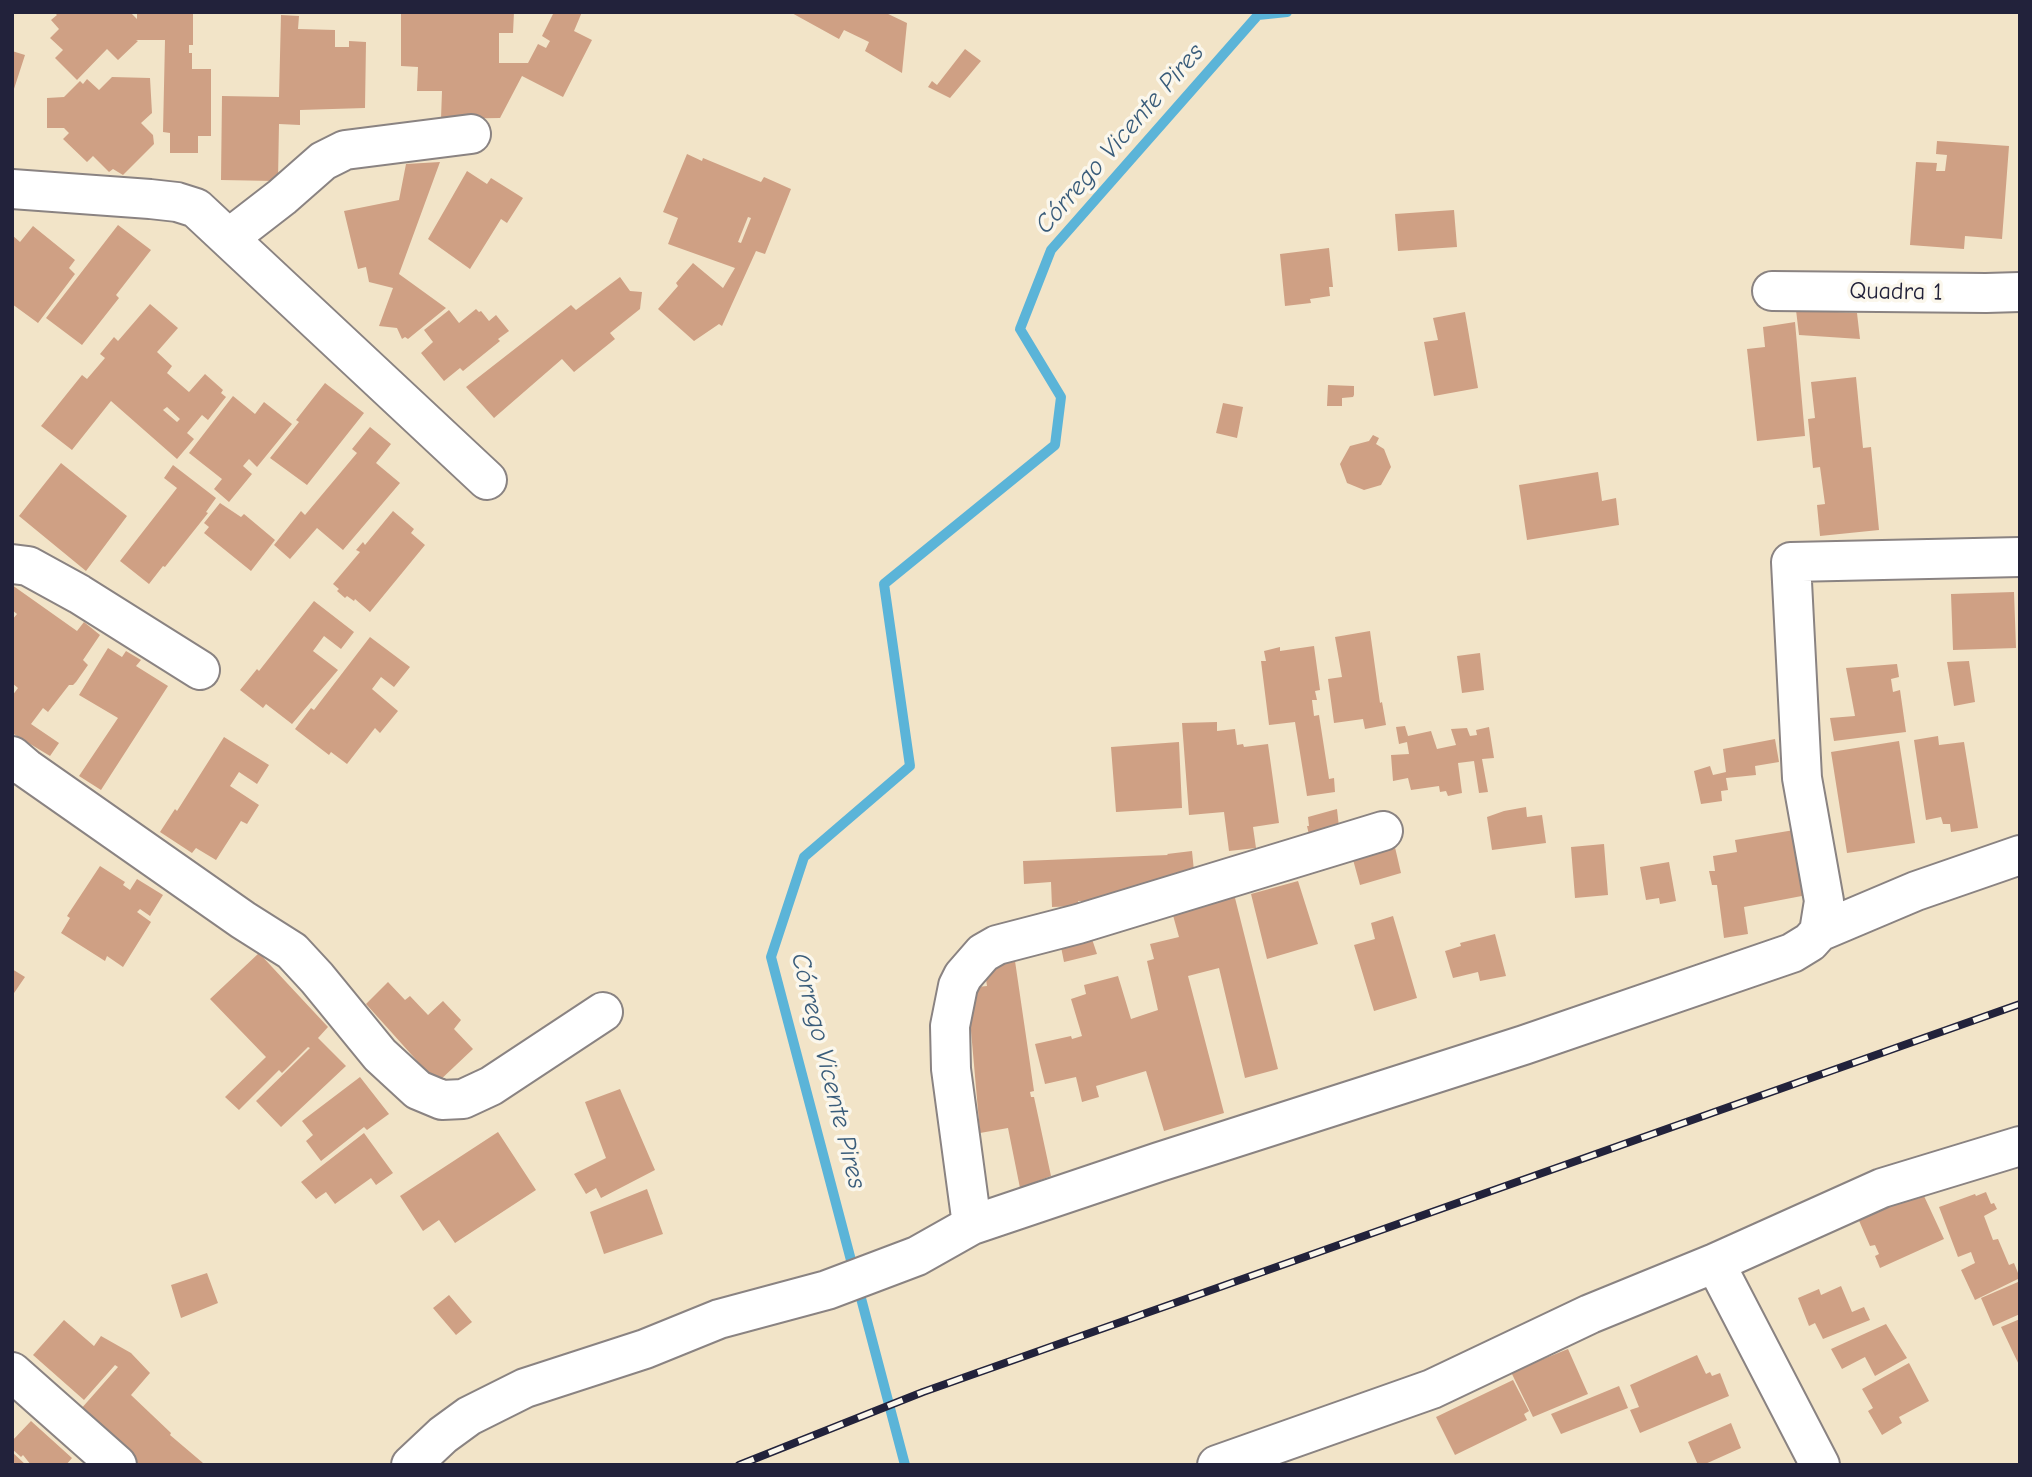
<!DOCTYPE html>
<meta charset="utf-8">
<style>
body{margin:0}
#map{position:relative;width:2032px;height:1477px;overflow:hidden;background:#f2e4c8;font-family:"Comic Neue",sans-serif}
canvas{display:block}
.frame{position:absolute;inset:0;border:14px solid #22223b;pointer-events:none}
</style>
<div id="map">
<canvas width="2032" height="1477"></canvas>
<div class="frame"></div>
</div>
<script>
const ctx = document.querySelector('canvas').getContext('2d');
ctx.lineJoin = 'round';
const shape = rows => new Path2D(rows.map(r => 'M' + r).join(''));
function trace(path, color, width, dash) { ctx.strokeStyle = color; ctx.lineWidth = width; ctx.lineCap = dash ? 'butt' : 'round'; ctx.setLineDash(dash || []); ctx.stroke(path); }
function paint(path, color) { ctx.fillStyle = color; ctx.fill(path, 'evenodd'); }
function write(font, color, halo, rows, align = 'center') {
  ctx.font = font + ' "Comic Neue",sans-serif'; ctx.lineWidth = 7; ctx.setLineDash([]); ctx.textBaseline = 'middle'; ctx.strokeStyle = halo; ctx.fillStyle = color; for (const [text, x, y, turn = 0] of rows) {
    ctx.save(); ctx.translate(x, y); ctx.rotate((+turn || 0) * Math.PI / 180); ctx.textAlign = isNaN(turn) ? turn : align; if (halo) ctx.strokeText(text, 0, 0); ctx.fillText(text, 0, 0); ctx.restore();
  }
}
trace(shape([
 [905,1465,771,957,804,857,910,766,884,584,1055,445,1061,397,1020,329,1051,250,1258,15,1287,12]
]), '#5bb4d8', 10);
paint(shape([
 [54,12,130,12,137,19,137,12,193,12,193,45,189,45,189,53,192,53,192,69,211,69,211,136,198,136,198,153,170,153,170,133,163,132,165,40,136,40,138,41,118,60,107,49,77,80,55,58,63,50,50,38,59,29,51,20,57,15],
 [401,12,514,12,513,33,499,33,499,63,528,63,538,44,546,48,550,41,542,36,554,12,582,12,574,31,592,40,563,97,522,76,500,118,441,119,442,91,417,91,418,67,401,66],
 [790,12,884,12,907,23,902,73,865,51,869,42,844,30,839,39],
 [281,15,299,16,298,29,335,30,335,47,349,47,349,41,366,42,365,108,300,110,300,125,279,124,278,180,275,181,221,180,222,96,279,97],
 [965,49,981,61,950,98,928,87,932,81,937,85],
 [12,51,25,55,13,92,12,92],
 [112,77,150,78,152,113,141,123,153,135,154,144,123,175,113,169,109,172,93,156,87,162,63,139,69,133,64,128,47,128,47,98,64,97,80,81,83,84,87,79,99,90],
 [1937,141,2009,146,2002,239,1965,236,1964,249,1910,245,1916,162,1937,163,1936,171,1945,171,1947,155,1936,154],
 [687,154,702,161,703,158,761,182,764,177,791,189,765,254,756,251,722,326,719,324,694,341,658,309,678,286,676,283,693,263,723,288,735,268,668,244,678,218,663,212],
 [748,217,751,218,741,243,738,242],
 [440,162,399,274,446,308,408,339,405,337,402,339,397,328,379,326,393,288,369,282,366,267,358,269,344,211,399,200,406,164],
 [467,171,487,184,491,178,523,198,507,223,501,219,470,269,428,239],
 [1454,210,1457,247,1398,251,1395,214],
 [118,225,151,250,116,295,119,298,82,345,46,318],
 [33,226,75,260,69,268,75,274,38,323,12,304,12,235,20,242],
 [1329,248,1333,287,1329,287,1330,296,1310,299,1311,303,1285,306,1280,254],
 [620,277,630,291,642,292,640,309,610,333,615,339,574,372,562,359,494,418,466,387,571,305,576,310],
 [150,304,178,328,157,352,172,366,167,373,189,392,205,374,223,390,221,393,226,397,208,420,202,415,187,433,194,439,177,459,111,401,72,450,41,426,82,375,87,379,105,358,100,354,114,337,118,341],
 [167,407,180,419,177,422,163,410],
 [476,309,479,312,481,311,489,321,496,315,509,331,498,339,500,341,463,371,460,368,444,381,421,353,433,342,424,330,449,310,459,323],
 [1796,310,1857,313,1860,339,1799,335],
 [1465,312,1478,388,1434,396,1424,342,1438,340,1433,318],
 [1795,322,1805,436,1757,441,1747,349,1765,347,1763,327],
 [1856,377,1863,448,1871,447,1879,530,1820,536,1817,505,1825,504,1820,467,1813,468,1808,419,1815,418,1811,382],
 [325,383,364,413,307,485,270,458,299,422,296,420],
 [1328,385,1354,386,1354,395,1353,397,1342,398,1342,406,1327,406],
 [233,396,255,414,264,402,292,424,257,467,249,459,243,466,252,474,229,502,214,489,222,479,189,453],
 [1223,403,1243,407,1237,438,1216,433],
 [370,427,391,444,376,463,400,483,343,550,317,528,290,559,274,545,301,511,305,515,357,453,352,449],
 [1373,435,1379,438,1376,444,1384,449,1391,467,1381,485,1364,490,1347,483,1340,464,1350,446,1369,441],
 [61,463,127,516,86,571,19,516],
 [173,465,216,498,206,512,208,513,165,567,163,566,149,584,120,561,177,488,164,478],
 [1598,472,1602,501,1616,498,1619,525,1527,540,1519,485],
 [220,503,241,517,244,514,275,540,251,571,204,533,209,527,204,523],
 [393,511,414,529,411,533,425,545,370,612,355,599,354,601,347,596,345,598,337,591,339,589,333,584,360,552,356,550,363,542,365,545],
 [12,585,77,631,84,622,100,635,83,660,88,665,76,682,73,685,69,685,48,712,43,708,31,724,59,743,50,756,12,733,12,696,18,688,12,683,12,620,17,614,12,610],
 [2014,592,2016,648,1953,650,1951,594],
 [314,601,354,632,341,649,324,636,313,651,338,670,292,724,266,704,263,708,240,690,257,669,259,671],
 [1370,631,1380,703,1382,702,1386,725,1365,729,1363,719,1334,723,1328,679,1342,677,1335,637],
 [370,637,410,667,394,687,381,677,372,689,398,711,380,733,375,728,347,764,331,752,329,755,295,729,311,708,314,710],
 [1314,646,1320,690,1315,691,1317,700,1312,700,1314,716,1319,715,1329,779,1334,778,1335,792,1307,796,1295,722,1269,725,1261,661,1266,661,1264,651,1280,647,1280,651],
 [108,648,122,657,126,651,141,660,136,666,168,686,101,790,79,776,118,718,79,695],
 [1480,653,1484,690,1462,693,1457,656],
 [1969,661,1975,702,1954,706,1947,662],
 [1897,664,1899,677,1891,679,1893,692,1900,690,1906,732,1834,741,1830,718,1855,716,1846,668],
 [1217,722,1217,731,1235,729,1237,745,1243,744,1244,747,1268,744,1279,823,1253,827,1256,848,1229,851,1224,812,1189,815,1182,723],
 [1405,726,1408,736,1431,731,1437,749,1456,745,1451,729,1467,728,1470,736,1477,735,1476,730,1489,727,1494,758,1482,759,1488,792,1479,793,1474,761,1458,763,1462,793,1448,796,1446,791,1440,792,1439,786,1411,790,1408,778,1393,781,1391,755,1409,754,1407,742,1399,744,1396,727],
 [1938,736,1939,745,1964,742,1978,828,1951,832,1950,824,1943,824,1941,817,1926,820,1914,740],
 [224,737,269,765,257,784,239,772,230,786,259,805,247,824,241,821,216,860,196,848,192,853,160,832,175,809,177,811],
 [1775,739,1779,762,1755,766,1756,775,1726,778,1728,790,1721,791,1722,801,1701,804,1694,771,1710,766,1713,775,1726,772,1723,749],
 [1899,741,1915,843,1847,853,1831,752],
 [1179,742,1182,808,1116,812,1111,747],
 [1526,807,1527,817,1542,815,1546,843,1492,850,1487,817,1504,811],
 [1337,809,1340,836,1311,844,1307,826,1309,826,1308,817],
 [1794,830,1807,895,1744,907,1748,934,1724,938,1717,885,1712,885,1709,871,1715,871,1713,856,1737,852,1735,840],
 [1394,843,1401,873,1360,885,1352,856],
 [1604,844,1608,895,1575,898,1571,847],
 [1192,851,1195,881,1120,894,1103,895,1103,898,1095,898,1095,901,1078,901,1079,906,1052,907,1051,882,1024,884,1023,861,1168,855,1167,854],
 [1669,862,1676,901,1660,904,1659,898,1646,900,1640,867],
 [100,866,125,882,123,885,130,890,137,879,163,895,150,916,140,909,137,912,151,922,123,967,107,956,105,961,61,933,70,918,67,916],
 [1298,881,1318,944,1267,959,1251,894],
 [1233,890,1278,1069,1245,1078,1219,968,1188,976,1224,1113,1164,1131,1146,1071,1096,1086,1099,1097,1082,1102,1076,1077,1045,1084,1035,1044,1071,1036,1072,1039,1082,1036,1071,999,1086,994,1084,985,1118,976,1131,1019,1158,1010,1147,961,1154,959,1150,944,1179,937,1171,908],
 [1393,916,1417,998,1374,1011,1354,945,1375,939,1371,923],
 [1090,933,1097,954,1064,962,1060,942],
 [1495,934,1506,976,1480,981,1478,972,1453,978,1445,951,1461,946,1460,943],
 [259,953,328,1027,318,1038,346,1066,281,1127,256,1101,310,1048,308,1047,282,1073,279,1070,239,1110,225,1097,266,1057,210,999],
 [1015,961,1034,1091,1030,1092,1031,1097,1034,1097,1051,1176,1020,1188,1008,1128,980,1133,969,1008,977,987,987,986,984,966],
 [12,969,25,977,12,996],
 [388,982,405,1000,410,996,428,1015,443,1001,461,1020,454,1029,473,1049,437,1083,366,1004],
 [360,1077,389,1114,367,1130,364,1127,321,1161,306,1141,313,1135,302,1121],
 [620,1089,655,1170,601,1198,596,1188,586,1194,574,1174,606,1158,585,1102],
 [498,1132,536,1190,455,1243,439,1220,423,1231,400,1196],
 [364,1133,393,1173,376,1185,371,1178,335,1204,326,1192,316,1199,301,1182],
 [647,1189,663,1234,604,1254,590,1212],
 [1986,1192,1991,1204,1994,1203,1997,1209,1984,1216,1993,1240,1998,1239,2009,1265,2014,1263,2020,1278,1975,1300,1961,1270,1975,1263,1971,1252,1958,1257,1939,1207,1975,1194,1976,1196],
 [1915,1195,1917,1199,1924,1196,1944,1239,1880,1268,1875,1256,1879,1254,1875,1245,1870,1246,1857,1216],
 [207,1273,218,1303,181,1318,171,1285],
 [2018,1282,2020,1314,1993,1326,1981,1298],
 [1841,1286,1852,1312,1864,1307,1870,1320,1823,1339,1815,1323,1809,1326,1798,1298,1819,1289,1821,1295],
 [449,1295,472,1322,456,1335,433,1308],
 [2020,1319,2020,1367,2001,1327],
 [64,1320,94,1346,101,1336,131,1353,150,1373,131,1395,171,1433,170,1435,203,1463,202,1465,137,1465,111,1443,80,1410,118,1367,115,1365,84,1400,33,1355],
 [1886,1324,1907,1358,1875,1376,1865,1357,1842,1369,1831,1349],
 [1568,1349,1588,1394,1533,1417,1511,1372],
 [1697,1355,1706,1374,1710,1372,1712,1376,1720,1373,1729,1396,1640,1433,1630,1410,1639,1407,1630,1385],
 [1909,1363,1929,1401,1899,1417,1902,1423,1882,1435,1868,1411,1873,1408,1862,1389],
 [1513,1380,1529,1411,1524,1414,1527,1420,1455,1455,1436,1417],
 [1619,1386,1628,1408,1561,1434,1551,1414],
 [31,1421,72,1458,66,1465,31,1465,23,1455,21,1457,12,1449,12,1441],
 [1731,1423,1741,1448,1703,1465,1698,1465,1688,1442],
 [12,1452,26,1465,12,1465]
]), '#cfa084');
const minor = shape([
 [12,189,150,199,177,202,196,208,487,480],
 [229,238,282,197,323,161,345,150,471,134],
 [1772,291,1986,293,2020,292],
 [12,564,28,566,79,594,200,670],
 [12,756,26,768,243,920,292,951,317,978,380,1055,418,1090,442,1100,463,1099,491,1086,603,1012],
 [1819,932,1916,891,2020,855],
 [972,1225,951,1069,950,1026,958,986,963,976,983,953,997,945,1078,924,1383,831],
 [1715,1263,1820,1465],
 [12,1372,117,1465],
 [411,1465,443,1435,469,1416,525,1388,645,1349,719,1319,827,1290,917,1256,972,1225,1159,1162,1524,1045,1792,953,1810,942,1819,932,1824,901,1802,778,1791,562,2020,557],
 [1217,1465,1432,1389,1590,1314,1715,1263,1882,1188,2020,1146]
]);
trace(minor, '#8a8382', 42);
trace(minor, '#fff', 38);
const rail = shape([
 [739,1465,923,1392,2020,1004]
]);
trace(rail, '#22223b', 8);
trace(rail, '#fbf7ec', 5, [16]);
write('24px', '#22223b', '#fbf7ec', [
 ["Quadra 1",1896,292,1]
]);
write('italic 26px', '#395c7a', '#fbf7ec', [
 ["Córrego Vicente Pires",1120,139,-49],
 ["Córrego Vicente Pires",828,1071,76]
]);
</script>
